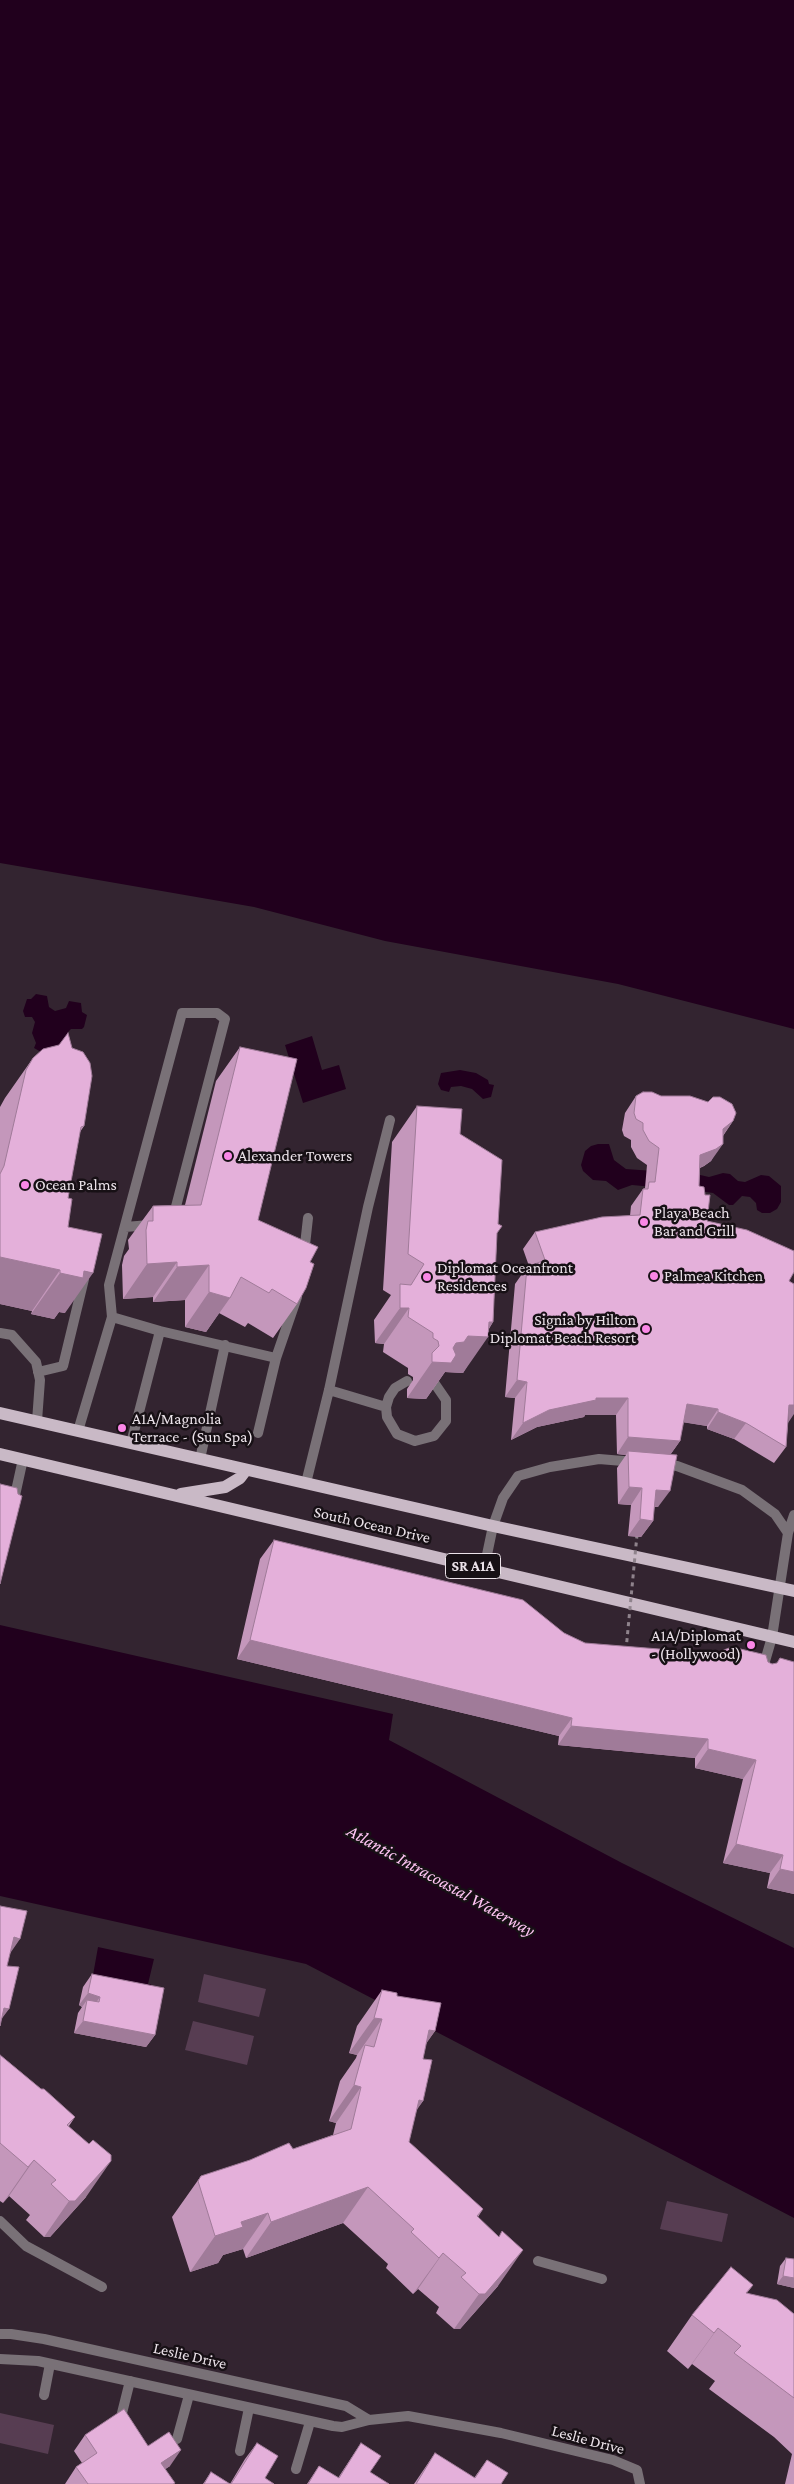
<!DOCTYPE html>
<style>
body{margin:0}
canvas{display:block;background:#332430}
</style>
<canvas width="794" height="2484"></canvas>
<script>
const ctx = document.querySelector('canvas').getContext('2d');
ctx.lineJoin = 'round';
function paint(path, color) { ctx.fillStyle = color; ctx.fill(path, 'evenodd'); }
const shape = rows => new Path2D(rows.map(r => 'M' + r).join(''));
function trace(path, color, width, dash) { ctx.strokeStyle = color; ctx.lineWidth = width; ctx.lineCap = dash ? 'butt' : 'round'; ctx.setLineDash(dash || []); ctx.stroke(path); }
function write(font, color, halo, rows, align = 'center') {
  ctx.font = font + ' "Crimson Pro",serif'; ctx.lineWidth = 5; ctx.setLineDash([]); ctx.textBaseline = 'middle'; ctx.strokeStyle = halo; ctx.fillStyle = color; for (const [text, x, y, turn = 0] of rows) {
    ctx.save(); ctx.translate(x, y); ctx.rotate((+turn || 0) * Math.PI / 180); ctx.textAlign = isNaN(turn) ? turn : align; if (halo) ctx.strokeText(text, 0, 0); ctx.fillText(text, 0, 0); ctx.restore();
  }
}
paint(shape([
 [204,1974,266,1989,259,2017,198,2002],
 [193,2021,254,2036,247,2065,185,2050],
 [667,2201,728,2214,722,2242,660,2229],
 [0,2413,54,2425,48,2454,0,2443]
]), '#573d52');
paint(shape([
 [0,0,794,0,794,1029,618,984,385,941,254,907,0,863],
 [36,994,47,996,49,1007,55,1011,66,1008,69,1001,81,1003,82,1012,87,1015,84,1027,82,1029,71,1029,68,1032,65,1044,41,1052,34,1048,36,1043,32,1033,35,1022,32,1017,25,1017,23,1011,27,999,31,999],
 [312,1036,322,1070,339,1065,346,1089,303,1103,285,1045],
 [460,1070,476,1073,488,1080,489,1084,494,1085,491,1097,483,1099,472,1089,461,1086,451,1087,449,1092,441,1090,438,1084,441,1073],
 [598,1144,609,1144,614,1160,626,1169,696,1174,709,1177,723,1173,730,1174,738,1181,745,1182,761,1175,769,1176,781,1186,781,1202,777,1209,770,1213,762,1213,757,1210,756,1203,750,1197,742,1196,733,1205,729,1205,713,1193,706,1192,632,1185,618,1190,606,1181,593,1180,583,1171,581,1165,585,1151,591,1146],
 [0,1625,393,1714,389,1740,622,1863,794,1948,794,2218,306,1964,0,1896],
 [98,1947,154,1959,148,1984,151,1984,150,1991,93,1975]
]), '#21001d');
trace(shape([
 [125,1227,150,1225],
 [304,1254,308,1218],
 [112,1317,109,1285,182,1013,217,1013,225,1019,173,1218],
 [0,1333,12,1335,36,1362,40,1380,37,1421],
 [38,1372,63,1366,84,1279],
 [407,1381,395,1388,389,1397,386,1407,387,1417,397,1434,415,1441,434,1436,446,1421,446,1400,435,1384],
 [329,1390,386,1407],
 [78,1431,112,1317,160,1331],
 [258,1433,276,1358],
 [131,1443,160,1331,276,1358,297,1297],
 [200,1459,225,1345],
 [662,1464,677,1466,742,1490,775,1514,788,1533,772,1637,763,1668],
 [306,1483,329,1390,368,1207,390,1120],
 [14,1500,23,1459],
 [788,1533,794,1515],
 [484,1569,493,1526,503,1498,518,1476,550,1467,599,1459,635,1462],
 [0,2221,26,2246,102,2287],
 [538,2261,602,2279],
 [44,2395,50,2364],
 [122,2413,130,2381],
 [177,2439,189,2395],
 [240,2451,249,2408],
 [296,2469,310,2422]
]), '#797177', 10);
trace(shape([
 [0,2334,11,2334,44,2339,346,2406,369,2420],
 [0,2359,38,2361,333,2426,342,2427,369,2420,408,2416,501,2433,613,2460,637,2470,640,2484]
]), '#797177', 10);
trace(shape([
 [0,1413,493,1526,794,1591],
 [0,1454,794,1642],
 [181,1494,225,1487,240,1478,246,1470]
]), '#c9b9c6', 12);
trace(shape([
 [626,1650,637,1535]
]), '#8f838c', 3, [4, 4]);
paint(shape([
 [240,1047,258,1220,310,1262,297,1304,273,1338,248,1323,245,1327,219,1313,206,1332,185,1327,185,1300,153,1302,153,1297,123,1299,122,1265,124,1256,129,1249,128,1240,153,1206,185,1205,216,1081],
 [33,1058,84,1126,80,1132,68,1198,68,1227,65,1313,59,1312,54,1319,31,1314,32,1311,0,1304,0,1107,5,1098],
 [636,1096,661,1096,733,1121,723,1136,711,1161,704,1166,700,1168,699,1186,707,1221,789,1281,788,1423,786,1447,774,1463,734,1439,707,1429,707,1426,683,1422,680,1441,670,1455,658,1507,654,1507,653,1521,641,1537,628,1536,631,1505,618,1504,617,1468,626,1455,617,1454,616,1415,585,1415,584,1417,537,1427,511,1440,515,1398,505,1397,515,1284,527,1267,529,1266,523,1249,535,1232,630,1216,631,1206,643,1189,645,1188,647,1165,637,1158,631,1147,631,1140,624,1136,622,1130,625,1113],
 [417,1106,460,1134,497,1233,493,1322,463,1373,445,1372,426,1399,407,1398,407,1389,413,1380,413,1377,408,1374,408,1368,383,1352,384,1344,375,1343,374,1320,391,1295,383,1290,392,1142],
 [274,1540,564,1633,585,1643,699,1659,768,1662,772,1664,794,1662,794,1894,767,1888,770,1873,723,1863,743,1779,695,1768,695,1758,558,1745,559,1736,237,1659,260,1559],
 [92,1974,155,2035,146,2047,74,2033,78,2013,82,2007,79,2005,83,1987],
 [382,1990,397,1996,435,2031,426,2043,423,2059,423,2101,416,2110,409,2142,483,2209,478,2217,498,2286,460,2329,454,2329,436,2313,439,2307,418,2289,413,2294,386,2268,388,2264,343,2223,246,2258,243,2249,223,2255,218,2263,190,2272,172,2217,201,2176,293,2149,333,2135,336,2123,329,2121,340,2081,356,2058,357,2055,349,2053,357,2026],
 [0,2055,75,2117,69,2126,86,2197,50,2237,44,2237,26,2220,30,2215,9,2196,3,2203,0,2201],
 [786,2258,794,2288,777,2284,780,2266],
 [753,2285,747,2293,794,2314,794,2484,785,2484,792,2454,774,2437,709,2389,715,2381,692,2364,688,2369,667,2351,692,2315],
 [85,2435,148,2446,170,2466,165,2469,174,2484,65,2484,76,2467,82,2463,74,2451],
 [257,2443,265,2478,274,2484,203,2484,211,2472,230,2484,245,2459],
 [361,2443,370,2472,389,2484,307,2484,319,2466,338,2478],
 [435,2453,474,2478,487,2460,501,2484,414,2484]
]), '#c497bb');
paint(shape([
 [733,1121,721,1138,723,1129],
 [723,1144,711,1161,704,1166,688,1172,700,1155],
 [0,1257,60,1270,32,1311,0,1304],
 [177,1262,153,1297,123,1299,147,1264],
 [209,1265,185,1300,153,1302,177,1267],
 [84,1271,93,1273,65,1313,59,1312,54,1319,31,1314,60,1273],
 [209,1292,230,1298,206,1332,185,1327],
 [400,1308,409,1308,384,1344,375,1343],
 [489,1322,493,1322,483,1337,488,1337,463,1373,445,1372,426,1399,407,1398,432,1362,456,1343,468,1336],
 [517,1380,527,1382,515,1398,505,1397],
 [596,1398,628,1398,616,1415,585,1415,584,1417,537,1427,511,1440,523,1423,549,1410],
 [687,1404,718,1409,707,1426,675,1421],
 [789,1405,794,1405,794,1414,788,1423],
 [718,1412,746,1423,734,1439,707,1429],
 [628,1437,680,1441,668,1458,628,1451,626,1455,617,1454],
 [629,1487,642,1488,631,1505,618,1504],
 [656,1490,670,1491,658,1507,644,1506],
 [640,1519,653,1521,641,1537,628,1536],
 [250,1640,572,1718,559,1736,237,1659],
 [571,1726,708,1739,695,1758,558,1745],
 [708,1749,756,1760,743,1779,695,1768],
 [736,1844,783,1855,770,1873,723,1863],
 [780,1869,794,1872,794,1894,767,1888],
 [14,1937,20,1939,0,1968],
 [88,1993,100,1997,91,2010,87,2000,82,2007,79,2005],
 [4,2008,9,2009,0,2021],
 [374,2018,382,2019,357,2055,349,2053],
 [83,2021,155,2035,146,2047,74,2033],
 [429,2030,435,2031,410,2067],
 [354,2085,361,2087,336,2123,329,2121],
 [419,2100,423,2101,398,2137],
 [34,2160,9,2196,3,2203,28,2167],
 [111,2161,86,2197,50,2237,44,2237,69,2201],
 [368,2187,343,2223,246,2258,271,2222],
 [268,2213,243,2249,223,2255,218,2263,190,2272,215,2236,241,2222],
 [523,2250,498,2286,460,2329,454,2329,479,2294],
 [443,2253,418,2289,413,2294,439,2258],
 [783,2276,794,2278,794,2288,777,2284],
 [718,2328,692,2364,688,2369,714,2333],
 [181,2450,170,2466,150,2480,161,2463]
]), '#a07b99');
const building = shape([
 [68,1033,72,1048,83,1052,90,1063,92,1076,84,1126,81,1127,68,1198,72,1199,68,1227,102,1234,93,1273,84,1271,83,1278,60,1273,60,1270,0,1257,0,1174,4,1166,26,1070,33,1058,43,1049,59,1045,68,1033],
 [240,1047,297,1059,258,1220,318,1247,310,1262,314,1264,306,1288,297,1304,272,1289,269,1293,241,1277,230,1298,209,1292,209,1265,177,1267,177,1262,147,1264,146,1230,148,1221,153,1221,153,1206,201,1205,240,1047],
 [643,1092,652,1092,661,1096,690,1096,708,1102,713,1097,720,1097,732,1104,736,1113,733,1121,723,1129,723,1144,716,1149,700,1155,699,1186,704,1187,705,1195,710,1195,707,1221,747,1230,794,1251,794,1272,789,1281,794,1284,794,1405,789,1405,786,1447,746,1423,718,1412,718,1409,687,1404,680,1441,628,1437,628,1398,596,1398,596,1400,549,1410,523,1423,527,1382,517,1380,527,1267,545,1260,535,1232,602,1217,640,1215,643,1189,648,1189,649,1182,655,1182,659,1148,649,1141,643,1130,643,1123,636,1119,634,1113,636,1096,643,1092],
 [417,1106,462,1109,460,1134,502,1160,498,1224,502,1226,497,1233,493,1322,489,1322,488,1337,468,1336,464,1342,456,1343,453,1348,456,1355,451,1363,432,1362,432,1353,439,1346,438,1341,433,1338,433,1333,408,1317,409,1308,400,1308,400,1284,411,1285,424,1264,408,1254,417,1106],
 [628,1451,677,1455,670,1491,656,1490,653,1521,640,1519,642,1488,629,1487,628,1451],
 [0,1484,17,1488,18,1494,22,1496,0,1584,0,1484],
 [274,1540,523,1600,564,1633,585,1643,696,1652,699,1659,732,1647,766,1655,768,1662,772,1664,777,1663,780,1658,794,1662,794,1872,780,1869,783,1855,736,1844,756,1760,708,1749,708,1739,571,1726,572,1718,250,1640,274,1540],
 [0,1906,27,1911,20,1939,14,1937,7,1966,19,1967,9,2009,4,2008,0,2026,0,1906],
 [92,1974,164,1988,155,2035,83,2021,87,2000,99,2002,100,1997,88,1993,92,1974],
 [382,1990,397,1993,397,1996,441,2003,435,2031,429,2030,423,2059,432,2060,423,2101,419,2100,409,2142,483,2209,477,2216,499,2237,502,2231,523,2250,485,2294,479,2294,461,2277,466,2273,443,2253,439,2258,411,2232,414,2229,368,2187,271,2222,268,2213,241,2222,243,2227,215,2236,198,2181,201,2176,250,2160,289,2143,293,2149,351,2129,361,2087,354,2085,365,2045,374,2047,382,2019,374,2018,382,1990],
 [0,2055,41,2089,44,2089,75,2117,67,2125,89,2144,93,2140,111,2155,111,2161,75,2201,69,2201,51,2184,56,2180,34,2160,28,2167,0,2143,0,2055],
 [786,2258,794,2259,794,2278,783,2276,786,2258],
 [731,2267,753,2285,746,2293,777,2300,794,2314,794,2398,734,2353,741,2346,718,2328,714,2333,692,2315,731,2267],
 [124,2409,148,2446,169,2432,181,2450,161,2463,175,2483,173,2484,88,2484,76,2467,97,2453,85,2435,124,2409],
 [257,2443,278,2456,265,2478,274,2484,231,2484,257,2443],
 [361,2443,381,2456,370,2472,389,2484,308,2484,319,2466,339,2478,361,2443],
 [435,2453,475,2478,487,2460,508,2473,501,2484,416,2484,435,2453],
 [211,2472,230,2484,204,2484,211,2472]
]);
paint(building, '#e4b0da');
trace(building, '#a07b99', 1);
for (const [x, y, r, color] of [
 [228,1156,5,"#fa87e7"],
 [25,1185,5,"#fa87e7"],
 [644,1222,5,"#fa87e7"],
 [654,1276,5,"#fa87e7"],
 [427,1277,5,"#fa87e7"],
 [646,1329,5,"#fa87e7"],
 [122,1428,5,"#fa87e7"],
 [751,1645,5,"#fa87e7"]
]) { const dot = new Path2D(); dot.arc(x, y, r, 0, 2 * Math.PI); ctx.fillStyle = color; ctx.fill(dot); trace(dot, '#171015', 2); }
for (const [x, y, w] of [
 [473,1566,55]
]) { const box = new Path2D(); box.roundRect(x - w / 2, y - 12.5, w, 25, 4); ctx.fillStyle = '#171015'; ctx.fill(box); trace(box, '#ebe2e9', 1); }
write('bold 15px', '#ebe2e9', null, [
 ["SR A1A",473,1566]
]);
write('16px', '#ebe2e9', '#171015', [
 ["Alexander Towers",238,1156],
 ["Ocean Palms",35,1185],
 ["Playa Beach",654,1213],
 ["Bar and Grill",654,1231],
 ["Diplomat Oceanfront",437,1268],
 ["Residences",437,1286],
 ["Palmea Kitchen",664,1276],
 ["Signia by Hilton",636,1320,"right"],
 ["Diplomat Beach Resort",636,1338,"right"],
 ["A1A/Magnolia",132,1419],
 ["Terrace - (Sun Spa)",132,1437],
 ["A1A/Diplomat",741,1636,"right"],
 ["- (Hollywood)",741,1654,"right"]
], 'left');
write('16px', '#ebe2e9', '#171015', [
 ["South Ocean Drive",372,1525,13],
 ["Leslie Drive",190,2356,13],
 ["Leslie Drive",588,2440,15]
]);
write('italic 18px', '#ffc5f4', '#171015', [
 ["Atlantic Intracoastal Waterway",441,1881,29]
]);
</script>
